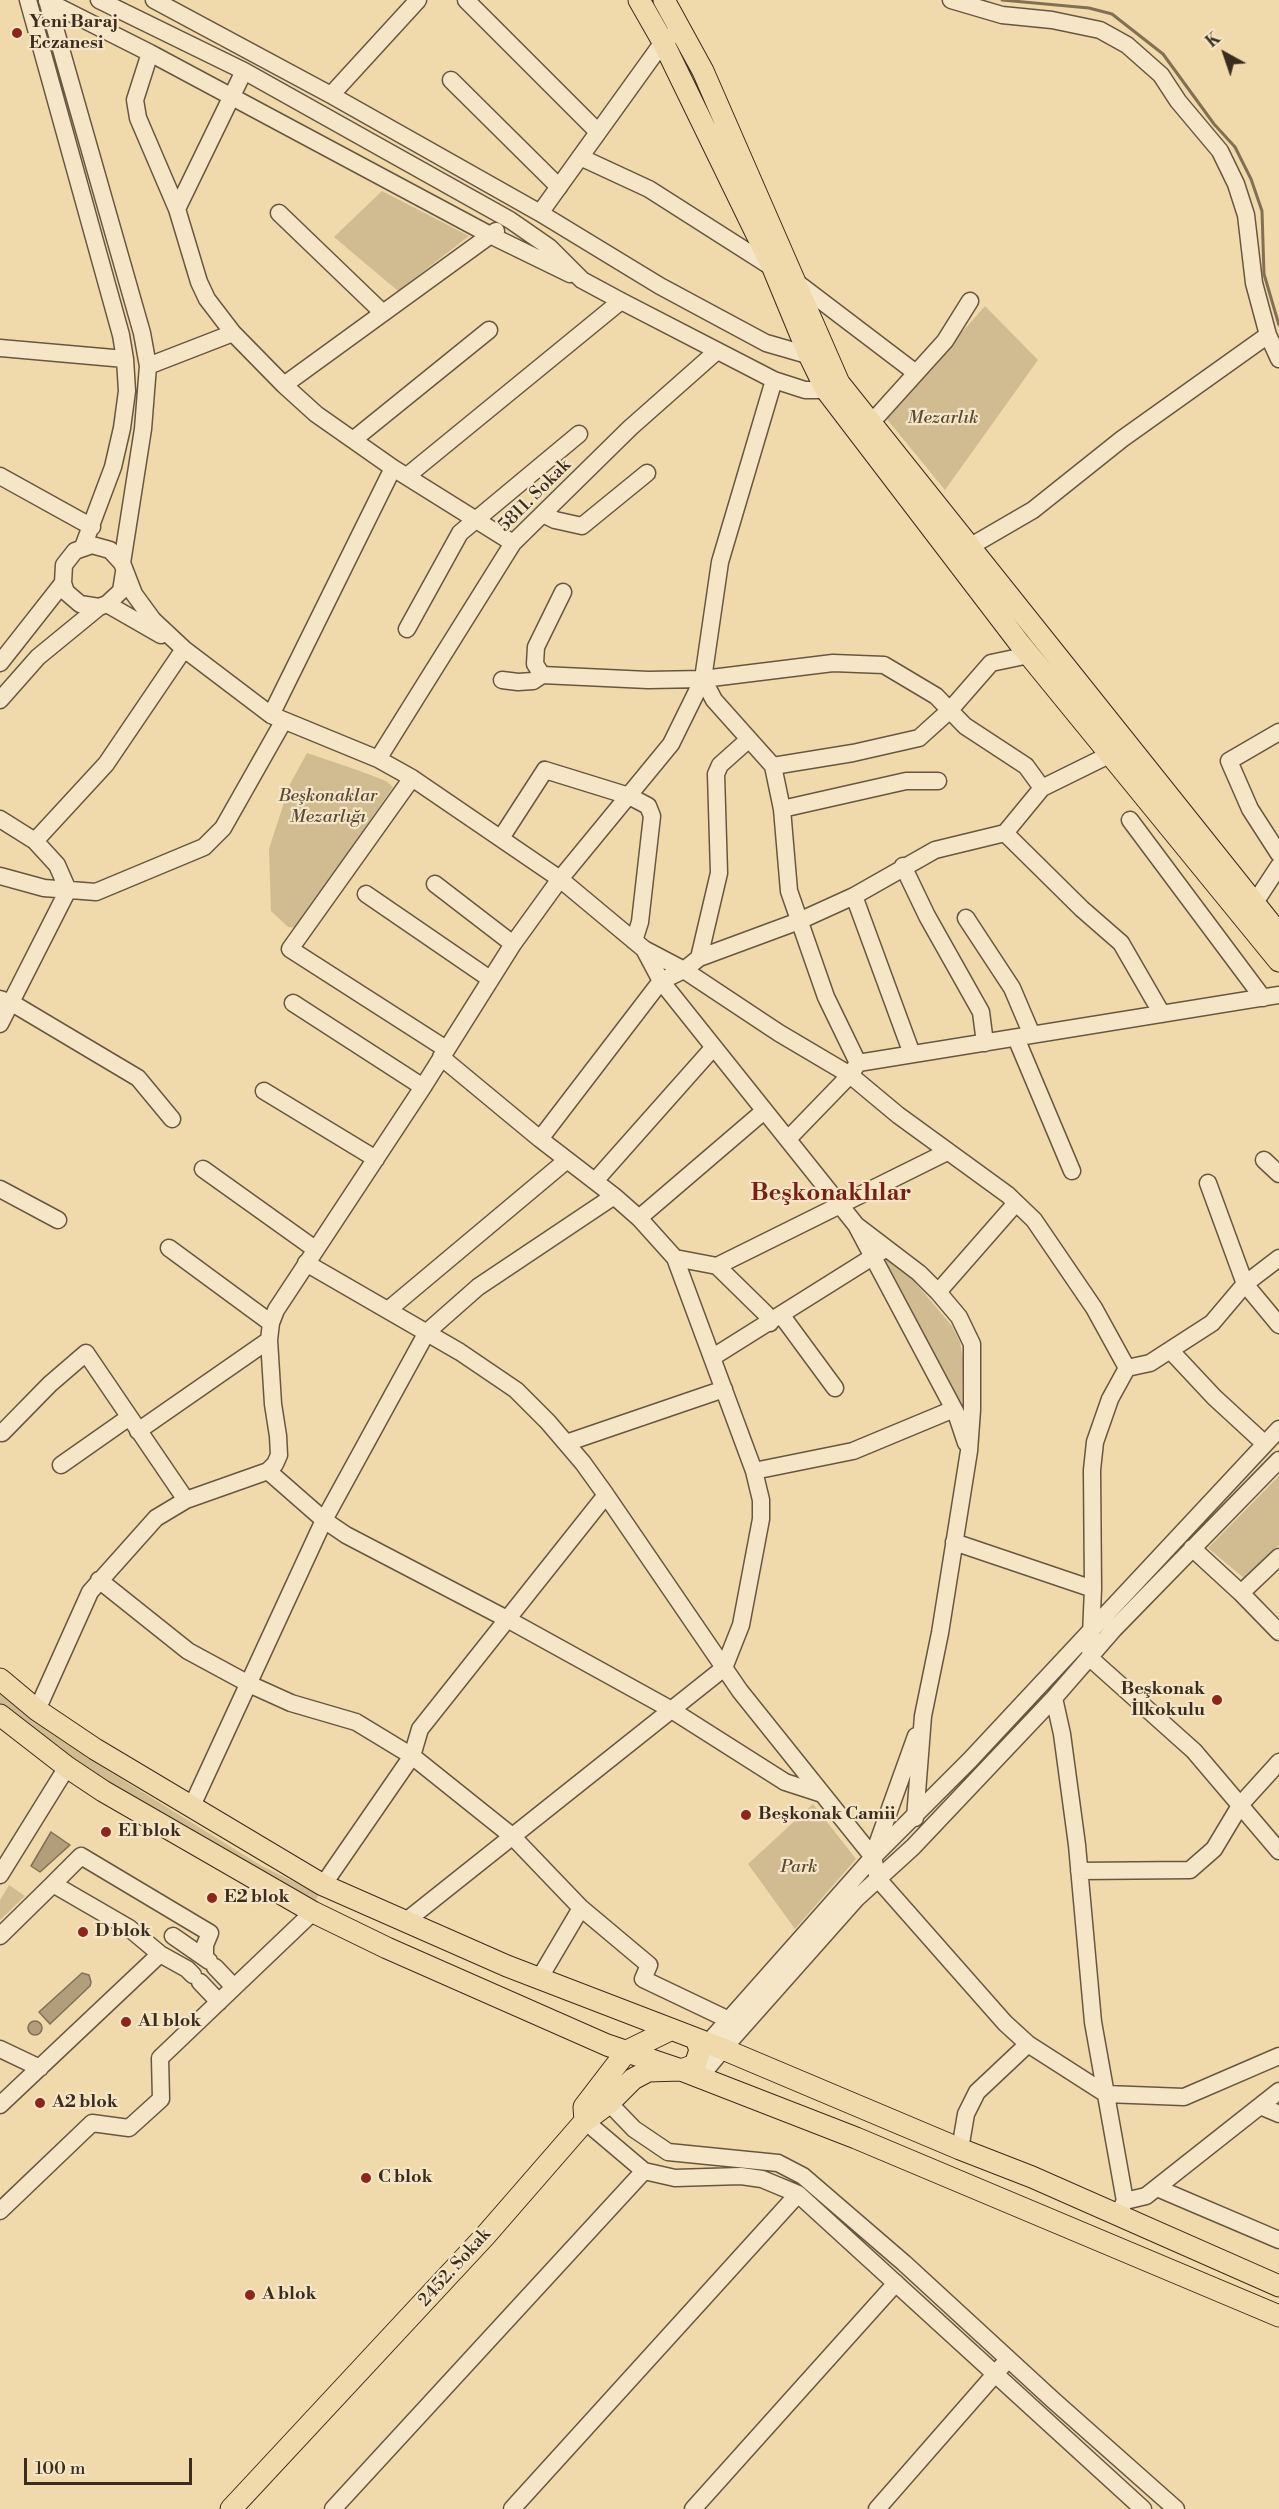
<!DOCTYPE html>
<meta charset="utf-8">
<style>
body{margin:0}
#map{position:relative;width:1279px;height:2509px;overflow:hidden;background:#f0d9aa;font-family:"Libre Bodoni",serif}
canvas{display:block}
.north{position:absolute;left:1195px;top:24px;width:60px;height:60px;-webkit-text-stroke:4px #f5e6c8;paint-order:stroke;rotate:320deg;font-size:16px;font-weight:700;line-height:24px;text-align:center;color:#3b2c1d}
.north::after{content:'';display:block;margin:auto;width:21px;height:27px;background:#3b2c1d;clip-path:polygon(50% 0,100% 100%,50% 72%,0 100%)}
.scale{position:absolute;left:24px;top:2458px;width:168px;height:27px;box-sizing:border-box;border:3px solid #3b2c1d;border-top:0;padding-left:8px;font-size:18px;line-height:21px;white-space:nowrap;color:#3b2c1d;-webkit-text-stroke:4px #f5e6c8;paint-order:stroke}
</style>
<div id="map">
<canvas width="1279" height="2509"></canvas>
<div class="north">K</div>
<div class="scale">100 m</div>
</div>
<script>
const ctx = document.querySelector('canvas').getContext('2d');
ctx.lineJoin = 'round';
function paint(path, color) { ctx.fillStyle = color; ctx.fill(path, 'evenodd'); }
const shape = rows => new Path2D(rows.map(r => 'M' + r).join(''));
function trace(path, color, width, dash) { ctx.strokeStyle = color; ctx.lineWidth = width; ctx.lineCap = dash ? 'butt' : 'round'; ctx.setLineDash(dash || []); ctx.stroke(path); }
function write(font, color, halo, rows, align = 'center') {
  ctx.font = font + ' "Libre Bodoni",serif'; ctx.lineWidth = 4.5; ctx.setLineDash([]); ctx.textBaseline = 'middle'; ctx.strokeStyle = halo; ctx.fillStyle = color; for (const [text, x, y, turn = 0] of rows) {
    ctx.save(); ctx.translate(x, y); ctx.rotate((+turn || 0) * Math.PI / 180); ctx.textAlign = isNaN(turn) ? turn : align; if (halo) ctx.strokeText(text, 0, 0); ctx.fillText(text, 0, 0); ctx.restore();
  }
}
paint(shape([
 [382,191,469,236,398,291,334,237],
 [985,306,1038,360,945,490,886,418],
 [307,753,360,771,386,781,393,787,296,928,288,927,271,911,269,849,290,784],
 [883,1256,903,1268,952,1326,960,1342,963,1359,962,1405],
 [1279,1476,1279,1545,1245,1579,1208,1548],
 [0,1690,89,1759,260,1865,319,1894,313,1905,81,1768,0,1706],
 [813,1804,856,1859,795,1929,748,1864],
 [9,1885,25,1896,0,1920,0,1900]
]), '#d1bc92');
const water = shape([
 [51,1832,70,1845,40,1872,31,1866,51,1832],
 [82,1973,89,1975,91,1982,90,1986,50,2024,39,2012,82,1973],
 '28 2028a7 7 0 1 1 14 0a7 7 0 1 1-14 0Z'
]);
paint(water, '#b29e7a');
trace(water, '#827055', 1.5);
trace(shape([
 [1002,0,1089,8,1112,14,1163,54,1214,124,1235,147,1251,179,1262,211,1264,274,1279,325]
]), '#827055', 3);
const minor = shape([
 [28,0,121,335,125,359,127,391,122,428,113,467,83,547],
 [47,0,142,333,148,366,143,429,122,563],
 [99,0,244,71,510,220,549,247,582,280,621,301,774,380,805,390,826,390,836,385],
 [154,0,331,95,540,213,660,286,766,343,818,358],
 [466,0,598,132],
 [951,0,1002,15,1052,20,1100,30,1127,45,1161,75,1178,101,1220,151,1236,184,1246,215,1254,283,1268,335,1279,359],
 [47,1,150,53,490,235,570,274],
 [150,53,135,100,138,118,177,209,199,282,207,299,233,333,284,385,316,414,393,468,513,543],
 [451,80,559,187],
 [331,95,418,0],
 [580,157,649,189,773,268],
 [177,209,244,71],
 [279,213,383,313],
 [540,213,663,42,671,36],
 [795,281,916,373],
 [0,348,125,359],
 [148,366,233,333],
 [284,385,496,231],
 [871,423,945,341,970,301],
 [353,440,489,330],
 [0,476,92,527],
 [407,476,621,301],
 [543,514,555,520,582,526,647,473],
 [971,546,1033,510,1122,439,1268,335],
 [124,572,121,591,107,604,99,607,80,604,66,592,63,583,64,565,75,551,92,545,110,550,122,563,134,594,153,620,184,649,271,715,378,759,412,778,560,879,644,949,684,970,779,1033,850,1075,898,1115,1008,1195,1034,1220,1094,1308,1127,1368,1110,1399,1095,1442,1092,1470,1093,1589,1090,1658,1194,1751,1279,1851],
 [107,604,161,635],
 [407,629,460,533,579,434],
 [0,663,63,583],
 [542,675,535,664,536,647,563,592],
 [703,679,714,700,773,766,782,809,789,891,826,997,858,1063],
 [502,680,518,682,533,681,542,675,648,680,703,679,833,663,884,665,936,696,965,726,1026,766,1042,788],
 [0,700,38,657,99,607],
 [271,715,393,468],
 [1279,732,1229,761,1250,809,1279,854],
 [378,759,513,543,630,428,717,351],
 [773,766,853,753,919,738,950,710,991,663,1029,655],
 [412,778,290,949,446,1049],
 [782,809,906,781,938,781],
 [0,819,35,841,57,865,68,890,0,1024],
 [1130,820,1263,998],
 [1005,833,1082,909,1121,943,1162,1014],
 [501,838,545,770,629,796,648,806,652,816,640,922,634,941],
 [35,841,106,764,184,649],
 [903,866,927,916,981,1012,985,1043],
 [0,876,44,888,96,892,204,847,223,828,283,722],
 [435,884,513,944],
 [366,894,490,979],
 [854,896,912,1054],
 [1254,904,1279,866],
 [966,918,1012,988,1032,1035],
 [644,949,661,981,856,1225,956,1413,966,1443],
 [699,958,799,921,854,896,935,850,1005,833,1042,788,1111,754],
 [0,999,12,1003,138,1078,172,1119],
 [293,1003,423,1087],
 [1016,1038,1072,1171],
 [264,1091,376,1159],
 [540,1139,661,981,684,970,699,958,719,873,716,774,720,765,748,740],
 [788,1139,850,1075,858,1063,1279,995],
 [1264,1160,1279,1174],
 [203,1169,315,1249],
 [595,1181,713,1048],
 [1208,1183,1245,1284,1279,1325],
 [0,1189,58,1220],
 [639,1218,764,1111],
 [856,1225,919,1273,938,1292,959,1317,972,1344,972,1410,969,1451,940,1633,923,1716,915,1818],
 [169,1248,271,1323],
 [675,1258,717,1266,766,1314,770,1323],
 [306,1263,460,1352,516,1390,548,1422,583,1463,606,1495,740,1691,873,1857,878,1879,1005,2023,1028,2044,1106,2094,1184,2097,1279,2056],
 [717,1266,947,1152],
 [938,1292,1016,1203],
 [388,1310,567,1160],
 [782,1316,835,1388],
 [1170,1350,1214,1397,1265,1444],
 [713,1357,882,1251],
 [1127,1368,1150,1363,1212,1323,1245,1284,1279,1258],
 [138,1431,269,1340],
 [2,1433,50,1384,86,1353,186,1500],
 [566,1443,724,1389],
 [61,1465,128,1418],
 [268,1471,324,1520,346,1535,507,1619,670,1709,785,1782,822,1794],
 [754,1471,853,1451,954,1409],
 [954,1542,1093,1589],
 [1192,1548,1241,1593,1279,1632],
 [99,1580,188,1651,249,1684,291,1703,356,1722,412,1756,512,1836,581,1908,649,1965,643,1979,729,2020],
 [1241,1593,1279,1557],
 [1054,1698,1062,1734,1077,1845,1093,2022,1125,2201,1118,2214],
 [37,1710,90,1592,156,1518,186,1500,268,1471,275,1464,279,1455,278,1436,273,1404,269,1340,271,1323,276,1310,423,1087,513,944,560,879,671,744,703,679,720,562,774,380],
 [191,1808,324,1520,427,1332,478,1287,614,1196],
 [874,1853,916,1736],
 [1079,1871,1190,1870,1214,1849,1241,1804,1279,1762],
 [0,1875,67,1767],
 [323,1885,412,1756,420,1729,606,1495],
 [406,1921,724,1668,741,1625,761,1519,761,1500,754,1471,675,1258,639,1218,614,1196,540,1139,441,1057],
 [0,1936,53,1884],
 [173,1936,209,1961],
 [215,1967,234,1987],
 [193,1975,187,1969,160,1954,129,1928,53,1884,81,1856,210,1933,205,1945,205,1957],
 [539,1979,581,1908],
 [200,1982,219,2002],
 [708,2043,873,1857,970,1760,1279,1429],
 [0,2049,40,2068],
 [700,2077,723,2049,857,1898,913,1847,1054,1698,1114,1629,1279,1460],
 [609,2103,634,2129,668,2152,778,2163,803,2176,904,2263,1053,2400,1176,2509],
 [0,2105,160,1954],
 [1260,2106,1279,2114],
 [585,2121,644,2171,675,2178,741,2176,762,2179,798,2194,1143,2509],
 [960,2149,966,2114,977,2092,1028,2044],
 [1157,2188,1279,2240],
 [1125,2201,1146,2196,1279,2091],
 [0,2211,92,2123,129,2128,161,2099,160,2058,313,1912],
 [333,2509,644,2171],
 [512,2509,798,2194],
 [693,2509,896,2283],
 [877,2509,1003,2365]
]);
const major = shape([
 [639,0,663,42,773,268,809,355,826,390,1020,644,1279,961],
 [664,0,703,71,839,383,1279,934],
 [0,1679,37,1710,95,1749,323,1885,507,1966,723,2049,960,2149,1032,2177,1279,2286],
 [0,1715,67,1767,103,1791,313,1912,387,1948,607,2045,681,2070,856,2138,1279,2316],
 [585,2121,584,2107,627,2051,670,2030],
 [231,2509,485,2236,585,2121,609,2103,633,2079,648,2071,681,2070,695,2065,700,2050,696,2039]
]);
trace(minor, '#685740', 19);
trace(major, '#3b2c1d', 23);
trace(minor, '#f5e6c8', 16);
trace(major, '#f0d9aa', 21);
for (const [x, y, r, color] of [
 [17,33,6,"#8f2418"],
 [1217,1700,6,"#8f2418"],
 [746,1815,6,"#8f2418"],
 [106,1832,6,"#8f2418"],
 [212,1898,6,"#8f2418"],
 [83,1932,6,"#8f2418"],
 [126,2022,6,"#8f2418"],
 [40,2103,6,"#8f2418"],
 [366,2178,6,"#8f2418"],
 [250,2295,6,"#8f2418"]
]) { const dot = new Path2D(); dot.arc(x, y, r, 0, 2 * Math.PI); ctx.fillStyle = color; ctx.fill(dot); trace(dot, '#f5e6c8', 2); }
write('bold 18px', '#3b2c1d', '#f5e6c8', [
 ["Yeni Baraj",29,23],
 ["Eczanesi",29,44],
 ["Beşkonak",1205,1690,"right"],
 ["İlkokulu",1205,1711,"right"],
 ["Beşkonak Camii",758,1815],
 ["E1 blok",118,1832],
 ["E2 blok",224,1898],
 ["D blok",95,1932],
 ["A1 blok",138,2022],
 ["A2 blok",52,2103],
 ["C blok",378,2178],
 ["A blok",262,2295]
], 'left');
write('italic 18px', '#594934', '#f5e6c8', [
 ["Mezarlık",943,419],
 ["Beşkonaklar",328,797],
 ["Mezarlığı",328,818],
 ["Park",799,1868]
]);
write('18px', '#3b2c1d', '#f5e6c8', [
 ["5811. Sokak",535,496,-45],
 ["2452. Sokak",455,2268,-48]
]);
write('bold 24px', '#7a1f14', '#f5e6c8', [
 ["Beşkonaklılar",831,1194]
]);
</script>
